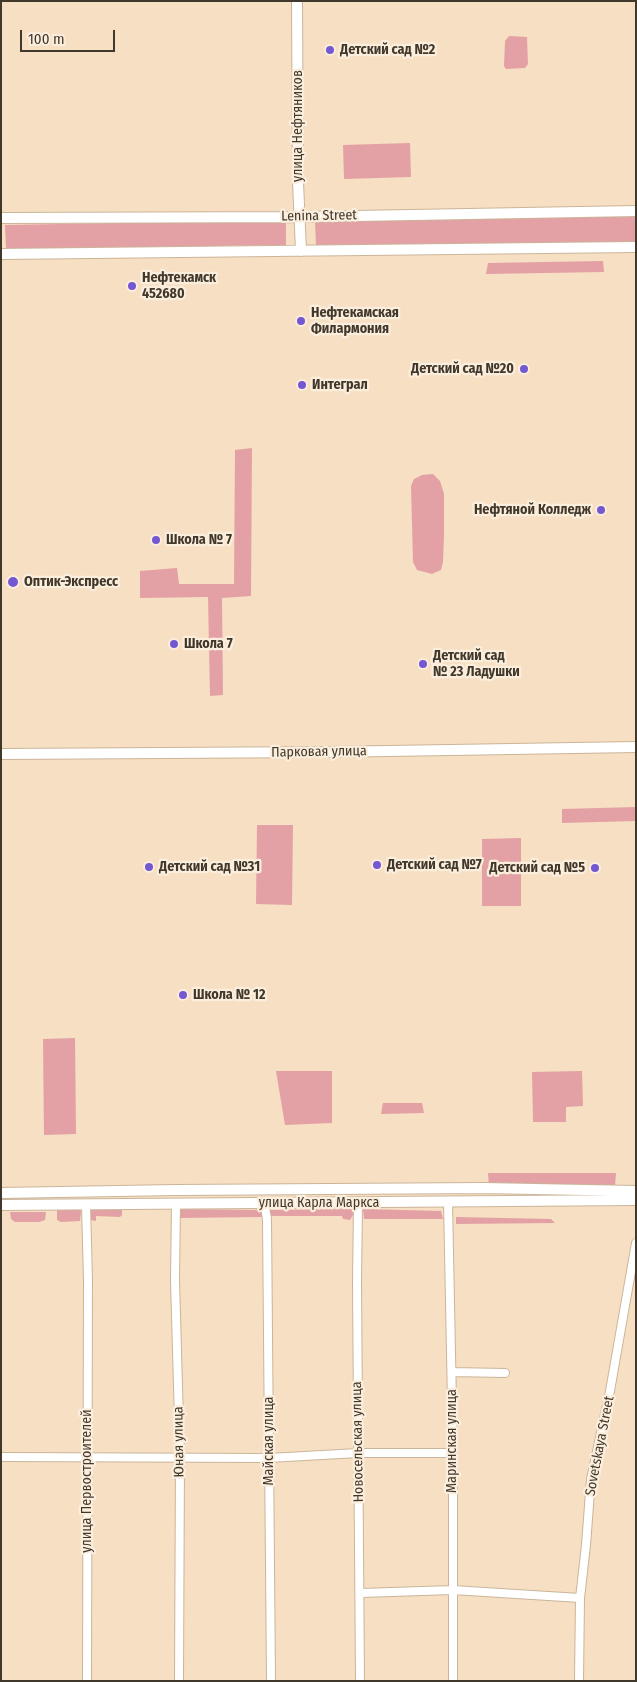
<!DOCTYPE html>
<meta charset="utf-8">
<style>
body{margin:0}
#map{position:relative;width:637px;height:1682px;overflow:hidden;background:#f6dfc2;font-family:"Fira Sans Condensed",sans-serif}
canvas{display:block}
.frame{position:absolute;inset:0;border:2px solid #41382c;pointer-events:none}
.scale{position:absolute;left:20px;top:30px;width:95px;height:22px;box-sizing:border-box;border:2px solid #41382c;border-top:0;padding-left:6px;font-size:15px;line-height:18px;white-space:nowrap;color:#41382c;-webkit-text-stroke:4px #fceedd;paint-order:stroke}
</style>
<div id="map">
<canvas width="637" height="1682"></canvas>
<div class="frame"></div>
<div class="scale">100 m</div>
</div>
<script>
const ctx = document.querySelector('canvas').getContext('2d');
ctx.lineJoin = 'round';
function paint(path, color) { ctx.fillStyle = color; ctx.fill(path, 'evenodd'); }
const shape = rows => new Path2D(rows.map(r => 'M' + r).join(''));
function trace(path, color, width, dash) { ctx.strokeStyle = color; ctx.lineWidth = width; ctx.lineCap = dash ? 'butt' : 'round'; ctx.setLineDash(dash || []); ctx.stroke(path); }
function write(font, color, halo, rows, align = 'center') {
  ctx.font = font + ' "Fira Sans Condensed",sans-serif'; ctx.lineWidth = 4.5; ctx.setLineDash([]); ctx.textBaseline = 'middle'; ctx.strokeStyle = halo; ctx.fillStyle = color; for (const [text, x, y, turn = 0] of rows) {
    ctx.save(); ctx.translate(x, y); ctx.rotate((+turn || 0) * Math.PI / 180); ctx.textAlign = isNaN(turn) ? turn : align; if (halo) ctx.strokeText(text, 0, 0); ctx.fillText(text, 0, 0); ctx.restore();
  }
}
paint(shape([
 [509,36,527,37,528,64,525,68,506,69,504,66,505,41],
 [410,143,411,177,344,179,343,145],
 [636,216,636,243,316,245,315,221],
 [286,220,286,245,6,249,5,225],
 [603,261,604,272,486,274,488,263],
 [252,448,251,596,222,598,223,695,210,696,208,597,140,598,140,571,177,568,179,584,234,584,235,450],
 [433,474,440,481,444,494,444,535,443,562,441,570,432,574,417,570,413,562,411,486,414,479,422,475],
 [636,807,636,821,562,823,562,809],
 [257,825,293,825,292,905,256,904],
 [521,838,521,906,482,906,482,839],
 [75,1038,76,1134,44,1135,43,1039],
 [276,1071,332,1071,332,1123,285,1125],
 [582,1071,583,1106,566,1107,566,1122,533,1122,532,1072],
 [383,1103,422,1103,424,1113,381,1114],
 [488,1173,616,1173,615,1186,489,1186],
 [122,1208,122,1215,120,1217,96,1216,96,1221,91,1220,90,1219,90,1209],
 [79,1209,81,1211,80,1221,61,1222,57,1220,57,1210],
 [177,1209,262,1210,262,1217,177,1218],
 [353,1209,353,1215,350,1220,343,1219,342,1216,271,1216,269,1210],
 [363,1209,441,1211,443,1219,364,1219],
 [10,1212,46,1212,45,1220,39,1222,15,1222,11,1219],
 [456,1217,551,1219,555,1223,456,1224]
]), '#e3a1a5');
const minor = shape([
 [264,1202,267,1219,271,1681],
 [448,1202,453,1453,453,1681],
 [176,1203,175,1280,180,1456,179,1681],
 [358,1203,357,1282,360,1681],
 [86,1205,88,1281,87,1681],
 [452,1372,505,1373],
 [1,1457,269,1458,358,1453,453,1453],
 [361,1593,453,1590,580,1598],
 [579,1681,580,1598,586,1545,591,1479,610,1391,636,1243]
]);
const major = shape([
 [297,1,298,182,301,251],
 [1,218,299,217,636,211],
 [1,254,636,247],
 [1,754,326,752,636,747],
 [1,1193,176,1190,483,1188,636,1191],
 [1,1205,636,1200]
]);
trace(minor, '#cbb59a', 10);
trace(major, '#cbb59a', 12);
trace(minor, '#fff', 8);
trace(major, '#fff', 10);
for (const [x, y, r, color] of [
 [330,50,5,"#7458d2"],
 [132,286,5,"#7458d2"],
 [301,321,5,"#7458d2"],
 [524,369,5,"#7458d2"],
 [302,385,5,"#7458d2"],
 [601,510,5,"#7458d2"],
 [156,540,5,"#7458d2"],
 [13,582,6,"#7458d2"],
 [174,644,5,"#7458d2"],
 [423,664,5,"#7458d2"],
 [377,865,5,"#7458d2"],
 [149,867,5,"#7458d2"],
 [595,868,5,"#7458d2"],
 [183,995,5,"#7458d2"]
]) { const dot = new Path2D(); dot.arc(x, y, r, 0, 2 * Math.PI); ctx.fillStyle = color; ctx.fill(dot); trace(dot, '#fceedd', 2); }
write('bold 14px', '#41382c', '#fceedd', [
 ["Детский сад №2",340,50],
 ["Нефтекамск",142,278],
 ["452680",142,294],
 ["Нефтекамская",311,313],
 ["Филармония",311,329],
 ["Детский сад №20",514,369,"right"],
 ["Интеграл",312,385],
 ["Нефтяной Колледж",591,510,"right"],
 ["Школа № 7",166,540],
 ["Оптик-Экспресс",24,582],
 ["Школа 7",184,644],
 ["Детский сад",433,656],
 ["№ 23 Ладушки",433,672],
 ["Детский сад №7",387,865],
 ["Детский сад №31",159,867],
 ["Детский сад №5",585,868,"right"],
 ["Школа № 12",193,995]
], 'left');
write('14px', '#41382c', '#fceedd', [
 ["улица Нефтяников",298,126,-90],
 ["Lenina Street",319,216,-1],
 ["Парковая улица",319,752,-1],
 ["улица Карла Маркса",319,1203],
 ["Майская улица",269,1441,-90],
 ["Маринская улица",452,1441,-90],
 ["Юная улица",179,1442,-91],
 ["Новосельская улица",358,1442,-91],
 ["Sovetskaya Street",600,1446,-79],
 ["улица Первостроителей",87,1481,-90]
]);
</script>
